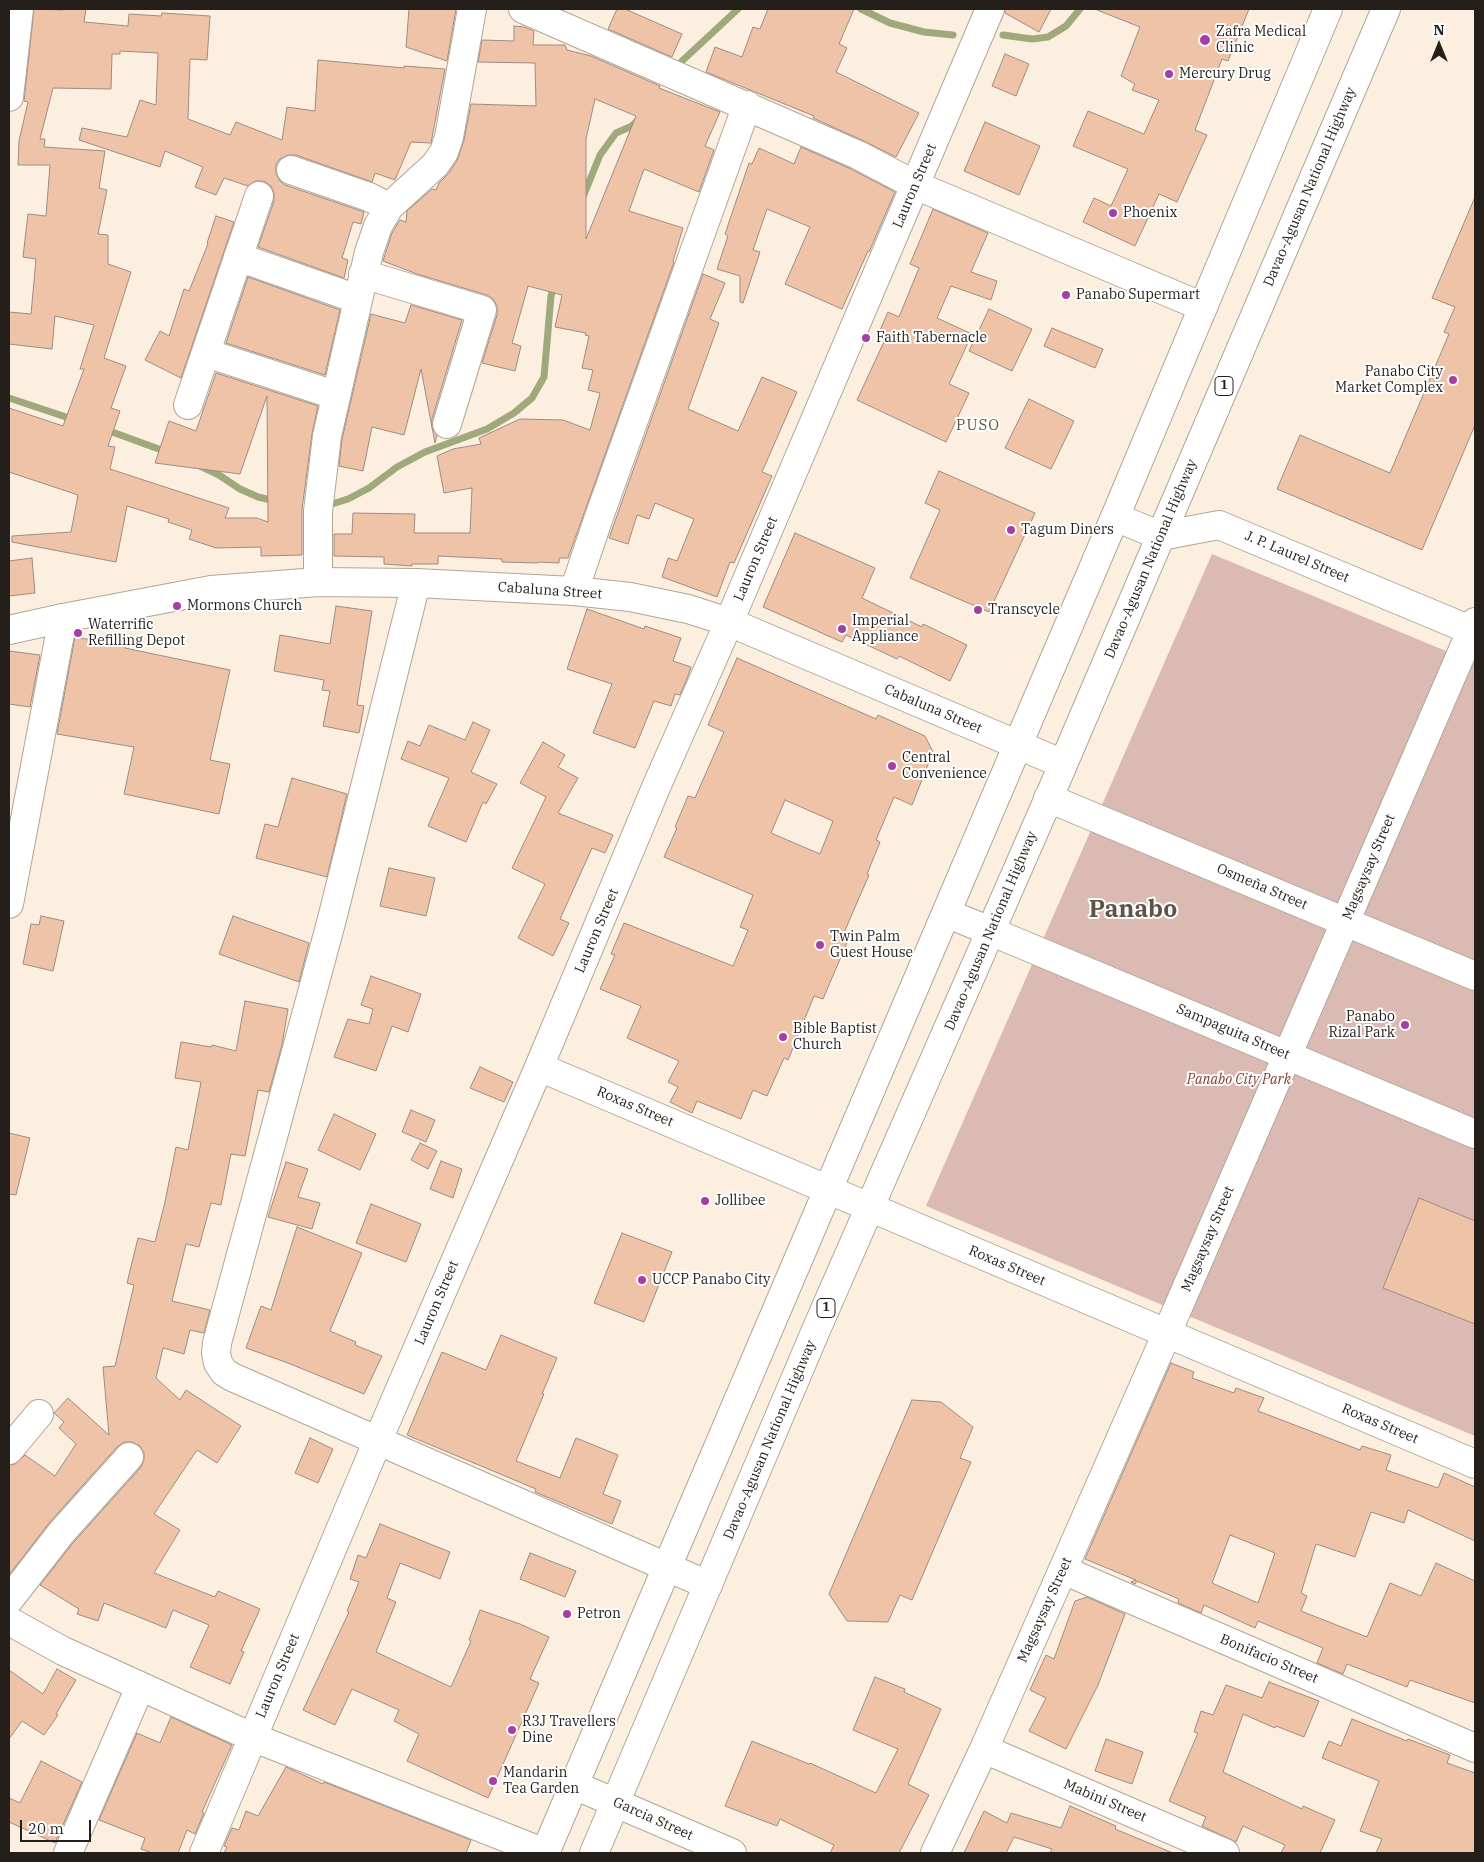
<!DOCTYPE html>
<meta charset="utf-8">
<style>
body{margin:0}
#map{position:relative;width:1484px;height:1862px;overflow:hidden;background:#fcefdf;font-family:"IBM Plex Serif",serif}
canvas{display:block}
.frame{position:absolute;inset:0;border:10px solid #241f1a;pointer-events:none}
.north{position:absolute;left:1414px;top:20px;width:50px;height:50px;-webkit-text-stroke:4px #fff;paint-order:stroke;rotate:0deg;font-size:14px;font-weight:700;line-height:20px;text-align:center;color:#241f1a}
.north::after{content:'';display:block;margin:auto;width:18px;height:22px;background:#241f1a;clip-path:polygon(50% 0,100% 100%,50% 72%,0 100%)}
.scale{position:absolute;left:20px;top:1820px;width:71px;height:22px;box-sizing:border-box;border:2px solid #241f1a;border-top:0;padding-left:6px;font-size:15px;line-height:18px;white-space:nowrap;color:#241f1a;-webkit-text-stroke:4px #fff;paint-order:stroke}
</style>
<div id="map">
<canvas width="1484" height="1862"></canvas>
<div class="frame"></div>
<div class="north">N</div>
<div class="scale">20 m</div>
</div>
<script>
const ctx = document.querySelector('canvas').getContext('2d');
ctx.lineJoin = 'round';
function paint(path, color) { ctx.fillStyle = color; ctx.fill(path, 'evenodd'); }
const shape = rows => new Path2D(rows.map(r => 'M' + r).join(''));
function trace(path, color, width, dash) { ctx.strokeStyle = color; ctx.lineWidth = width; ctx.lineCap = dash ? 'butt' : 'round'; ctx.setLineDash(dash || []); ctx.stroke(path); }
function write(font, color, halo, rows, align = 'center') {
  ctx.font = font + ' "IBM Plex Serif",serif'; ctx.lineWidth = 4; ctx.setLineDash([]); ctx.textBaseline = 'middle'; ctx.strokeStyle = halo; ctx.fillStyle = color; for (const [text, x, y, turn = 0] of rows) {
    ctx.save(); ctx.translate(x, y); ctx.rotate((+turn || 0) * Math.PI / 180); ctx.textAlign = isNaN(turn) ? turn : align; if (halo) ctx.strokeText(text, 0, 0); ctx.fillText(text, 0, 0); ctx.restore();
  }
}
paint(shape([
 [1212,554,1475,663,1475,1436,926,1206]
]), '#dabab3');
trace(shape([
 [861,9,890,23,924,32,953,35],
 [1003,35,1032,39,1048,37,1066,26,1080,9],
 [682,61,738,9],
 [583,197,600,155,616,133,632,126,639,119],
 [9,398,75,420],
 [104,429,167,452],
 [200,466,219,475,240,489,258,497,276,501],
 [332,504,348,499,369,488,397,467,425,452,487,429,514,413,532,398,544,377,551,296,554,285]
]), '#a0a97c', 7);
const building = shape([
 [34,9,63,10,63,9,86,9,84,22,128,26,129,14,161,16,162,13,210,16,207,60,190,59,188,119,230,135,236,122,282,140,287,107,315,111,318,60,404,68,404,66,445,69,431,143,411,142,395,180,375,173,372,182,296,155,288,155,280,159,276,164,276,173,280,181,285,185,364,212,361,224,353,222,342,258,348,260,344,278,258,247,274,201,274,193,271,186,264,181,255,181,248,186,224,178,216,195,195,187,203,167,165,151,160,167,79,140,82,128,127,137,140,100,156,105,158,53,120,51,120,54,112,54,111,89,53,88,40,139,45,139,44,147,105,151,99,188,107,190,98,234,108,235,108,264,131,272,104,358,126,366,111,408,120,411,108,446,115,447,110,469,229,508,225,518,257,518,268,522,267,396,240,474,155,463,169,421,196,431,216,373,318,406,312,434,302,509,302,555,261,556,261,547,216,548,189,539,192,530,168,522,169,519,127,506,116,562,12,542,12,536,71,532,78,495,9,472,9,408,63,426,84,369,80,369,94,325,55,316,52,349,9,344,9,312,31,314,36,259,23,257,28,214,46,216,50,165,18,165,19,141,28,102,24,101,34,9],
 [409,9,456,9,447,61,406,47,409,9],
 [617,9,625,9,682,34,672,57,608,29,617,9],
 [768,9,854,9,839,44,847,48,836,72,919,113,896,157,864,141,813,118,814,116,706,72,715,47,742,57,753,27,760,29,768,9],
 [1005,9,1051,9,1039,32,1005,13,1005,9],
 [1097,9,1249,9,1228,61,1222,59,1195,130,1207,135,1177,202,1159,194,1135,246,1083,222,1094,198,1111,206,1128,169,1073,146,1088,111,1144,134,1159,100,1132,90,1135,84,1121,76,1140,27,1097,10,1097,9],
 [514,26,524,27,534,31,533,45,565,45,567,50,591,56,660,86,659,88,720,112,705,146,714,150,699,192,644,169,629,211,683,228,673,261,674,262,568,558,559,558,559,563,538,562,538,563,502,562,502,559,438,556,438,564,412,564,412,566,384,564,384,557,334,556,334,534,352,534,353,513,415,514,414,533,470,533,472,488,444,493,437,456,453,449,481,444,479,438,520,419,563,420,590,430,600,393,588,390,593,370,582,368,589,336,585,335,586,333,555,327,562,295,528,286,512,343,521,346,515,371,482,363,497,315,497,306,493,299,487,295,417,274,383,261,392,233,400,220,406,222,407,211,432,189,436,190,439,183,448,174,457,161,464,140,471,104,536,106,535,63,478,62,482,40,514,41,514,26],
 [595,99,636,116,586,239,586,139,595,99],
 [1005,54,1029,64,1016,96,992,86,1005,54],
 [985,122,1040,146,1019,195,964,171,985,122],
 [801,147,851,169,895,192,869,252,868,251,842,309,785,284,810,227,767,209,753,250,760,252,743,303,740,302,740,276,717,269,728,236,725,234,749,163,752,164,759,148,794,164,801,147],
 [1475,197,1475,425,1422,550,1277,489,1300,435,1390,473,1449,334,1444,332,1455,307,1432,298,1475,197],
 [933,209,988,233,971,272,997,281,991,300,951,286,937,318,972,334,949,384,969,393,946,442,857,400,888,333,880,330,888,312,899,317,919,268,910,264,933,209],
 [216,216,234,222,181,378,145,360,160,331,169,336,184,289,189,291,208,244,207,243,216,216],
 [703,274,725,283,710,319,719,323,688,409,738,431,762,377,797,392,762,472,772,476,734,563,730,562,717,597,662,577,668,558,677,561,694,519,655,503,649,519,637,515,628,544,609,538,703,274],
 [248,277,340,310,325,375,226,343,248,277],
 [411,305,462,320,432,419,432,428,437,435,435,443,421,369,404,435,372,427,363,471,339,466,342,439,371,314,405,323,411,305],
 [989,309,1032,329,1012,371,969,351,989,309],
 [1052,328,1103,349,1095,368,1044,346,1052,328],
 [1029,399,1074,421,1051,469,1005,448,1029,399],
 [939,471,1035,513,989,612,910,578,940,510,925,503,939,471],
 [795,533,875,568,862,598,922,627,923,624,967,645,950,681,899,656,897,659,846,635,842,642,763,607,795,533],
 [32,558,35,593,9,596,9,561,32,558],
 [336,606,372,611,357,705,364,706,359,733,323,726,330,691,322,690,324,680,274,671,280,635,330,644,336,606],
 [587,609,644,629,645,626,681,638,673,661,691,667,688,676,680,695,675,694,671,706,654,701,635,748,593,733,612,684,567,669,587,609],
 [75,637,126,646,125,648,230,670,210,760,230,764,219,814,124,794,134,747,57,734,75,637],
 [9,651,40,655,30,707,9,704,9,651],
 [737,658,876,719,878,715,925,736,933,752,912,805,894,797,876,840,880,842,867,874,869,875,843,935,849,938,823,999,814,996,788,1060,784,1058,767,1096,753,1090,741,1119,697,1101,692,1113,670,1102,678,1087,668,1082,679,1061,627,1038,641,1006,600,989,615,955,611,954,624,923,733,966,748,930,740,927,753,895,664,857,677,828,675,827,688,796,695,798,724,732,708,725,737,658],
 [785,800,833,821,820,854,771,833,785,800],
 [473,722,490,730,471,772,497,784,486,804,483,802,466,842,428,826,449,778,401,759,408,741,420,746,429,725,465,740,473,722],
 [543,742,565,755,558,767,578,778,558,813,613,835,605,853,592,848,560,919,569,923,553,956,518,938,545,884,512,868,546,797,520,783,543,742],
 [292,778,347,794,327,877,256,858,265,824,278,827,292,778],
 [389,868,435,878,426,916,380,906,389,868],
 [41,916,64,921,53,971,23,964,31,924,39,925,41,916],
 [233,916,309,943,299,982,219,954,233,916],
 [371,976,421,994,408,1032,392,1026,376,1071,334,1057,348,1019,369,1024,373,1009,361,1005,371,976],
 [245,1001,288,1009,282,1045,269,1092,258,1090,245,1156,231,1154,221,1205,211,1203,199,1247,186,1244,172,1301,210,1310,204,1333,190,1330,184,1354,163,1348,156,1378,180,1400,186,1390,241,1426,217,1463,197,1450,154,1514,180,1530,154,1573,215,1597,218,1591,260,1609,241,1651,244,1652,230,1684,190,1667,209,1625,173,1610,166,1628,104,1603,98,1621,77,1614,79,1609,40,1585,73,1543,141,1467,144,1460,144,1453,140,1446,132,1442,124,1442,117,1447,49,1523,9,1575,9,1465,15,1464,25,1455,55,1476,76,1444,59,1428,64,1422,54,1413,68,1398,109,1435,103,1367,115,1366,134,1285,127,1283,138,1238,155,1242,165,1202,176,1147,188,1150,201,1082,175,1078,181,1042,211,1047,212,1045,236,1051,245,1001],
 [480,1067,513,1082,504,1102,470,1088,480,1067],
 [411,1110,435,1120,426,1142,402,1132,411,1110],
 [334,1114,376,1134,360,1170,318,1150,334,1114],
 [9,1133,30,1138,16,1195,9,1194,9,1133],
 [420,1143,437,1151,428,1169,411,1160,420,1143],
 [441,1161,462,1169,453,1198,430,1189,441,1161],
 [286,1162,308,1169,298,1197,320,1203,312,1229,268,1217,286,1162],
 [1419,1198,1475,1221,1475,1324,1383,1288,1419,1198],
 [371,1204,421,1224,406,1262,356,1243,371,1204],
 [297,1227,362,1253,330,1331,356,1342,355,1345,382,1356,364,1394,288,1363,246,1348,261,1306,271,1310,297,1227],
 [622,1233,672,1252,644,1322,594,1303,622,1233],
 [501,1335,557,1358,542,1394,544,1394,516,1461,560,1478,576,1438,618,1455,603,1494,621,1501,612,1524,535,1492,536,1489,407,1435,442,1352,486,1370,501,1335],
 [1171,1363,1194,1372,1192,1378,1234,1393,1236,1388,1264,1398,1258,1411,1360,1450,1362,1446,1391,1455,1386,1470,1438,1488,1444,1473,1475,1487,1475,1541,1408,1510,1404,1523,1371,1512,1355,1557,1316,1544,1301,1593,1307,1596,1301,1611,1367,1637,1390,1583,1421,1596,1436,1563,1475,1581,1475,1703,1410,1680,1407,1687,1347,1664,1343,1674,1317,1663,1323,1648,1258,1621,1255,1628,1204,1605,1201,1613,1178,1603,1179,1599,1137,1581,1135,1584,1131,1582,1136,1580,1085,1559,1171,1363],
 [1230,1535,1275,1553,1258,1603,1212,1583,1230,1535],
 [912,1400,941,1402,973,1427,960,1458,971,1462,912,1600,900,1595,888,1622,847,1621,829,1594,912,1400],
 [310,1438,333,1449,318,1483,295,1473,310,1438],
 [380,1524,450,1552,440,1579,400,1563,387,1598,396,1602,376,1652,451,1687,471,1641,469,1640,480,1610,520,1624,549,1637,530,1679,539,1683,488,1798,407,1761,419,1734,394,1721,399,1710,352,1689,335,1725,303,1710,349,1612,347,1611,359,1582,350,1579,358,1555,366,1558,380,1524],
 [530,1553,576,1571,565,1597,520,1579,530,1553],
 [1087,1597,1125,1614,1098,1685,1066,1749,1029,1731,1046,1698,1030,1690,1046,1655,1054,1659,1075,1601,1087,1597],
 [57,1669,76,1680,56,1714,58,1715,44,1735,22,1721,9,1739,9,1670,43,1694,57,1669],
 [875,1677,905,1689,904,1692,941,1709,908,1784,929,1795,899,1853,830,1853,834,1845,780,1819,777,1826,725,1806,752,1741,809,1764,810,1763,876,1793,898,1749,853,1730,875,1677],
 [1269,1682,1319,1701,1304,1737,1276,1726,1275,1728,1243,1714,1223,1772,1302,1809,1303,1806,1335,1820,1320,1853,1281,1853,1285,1845,1243,1826,1236,1842,1202,1826,1206,1817,1169,1801,1198,1733,1194,1732,1201,1711,1213,1715,1226,1685,1262,1698,1269,1682],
 [171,1717,232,1745,202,1812,204,1813,195,1834,187,1830,178,1853,152,1853,141,1849,145,1838,99,1820,137,1733,160,1743,171,1717],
 [1352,1719,1407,1741,1408,1739,1450,1755,1447,1763,1475,1773,1475,1853,1376,1853,1382,1839,1360,1831,1379,1781,1322,1758,1329,1741,1341,1746,1352,1719],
 [1106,1739,1143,1752,1132,1784,1095,1771,1106,1739],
 [41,1761,82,1782,55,1843,9,1822,9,1798,20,1803,41,1761],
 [286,1767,323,1784,324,1782,471,1840,466,1853,224,1853,227,1847,224,1846,232,1828,239,1830,246,1811,258,1816,286,1767],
 [1070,1806,1116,1826,1115,1829,1173,1853,1050,1853,1052,1849,1014,1837,1006,1853,964,1853,984,1811,1007,1823,1011,1813,1061,1828,1070,1806]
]);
paint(building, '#efc3a7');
trace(building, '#9d8c82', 1);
const minor = shape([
 [523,9,858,155,915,185,1203,307],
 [9,97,19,9],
 [291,170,369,197,389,207],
 [238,257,357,299],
 [363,274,482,310,447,424],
 [206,353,335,395],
 [188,405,259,196],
 [1115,517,1161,536,1219,525,1475,632],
 [318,582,318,511,327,436,369,252,378,226,389,207,435,165,444,152,449,137,472,9],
 [416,583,331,923,217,1343,216,1353,218,1363,224,1372,232,1377,708,1585],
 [574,591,599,517,747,105],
 [1048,798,1475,976],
 [9,904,63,618],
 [990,931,1475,1134],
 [539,1067,1475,1464],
 [9,1450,39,1414],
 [1063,1570,1475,1748],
 [9,1600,61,1533,129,1457],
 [9,1621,63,1651,252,1737,545,1853],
 [984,1749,1225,1853],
 [574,1785,732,1853],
 [68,1853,140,1687],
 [204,1853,378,1440,539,1067,657,785,729,622,990,9],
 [935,1853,984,1749,1167,1333,1475,622]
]);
const major = shape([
 [9,630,63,618,211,590,318,582,416,583,574,591,630,597,688,609,729,622,1063,764]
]);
const highway = shape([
 [946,913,990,931],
 [545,1853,1115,517,1328,9],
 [594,1853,816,1330,1044,809,1386,9]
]);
trace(minor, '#b1a696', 30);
trace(major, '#b1a696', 30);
trace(highway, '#b1a696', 30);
trace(minor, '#fff', 28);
trace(major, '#fff', 28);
trace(highway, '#fff', 28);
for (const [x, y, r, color] of [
 [1205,40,6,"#a73fa2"],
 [1169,74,5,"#a73fa2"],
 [1113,213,5,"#a73fa2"],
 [1066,295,5,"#a73fa2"],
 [866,338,5,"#a73fa2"],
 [1453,380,5,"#a73fa2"],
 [1011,530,5,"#a73fa2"],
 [177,606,5,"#a73fa2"],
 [978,610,5,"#a73fa2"],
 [842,629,5,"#a73fa2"],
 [78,633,5,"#a73fa2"],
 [892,766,5,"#a73fa2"],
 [820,945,5,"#a73fa2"],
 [1405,1025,5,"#a73fa2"],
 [783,1037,5,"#a73fa2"],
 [705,1201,5,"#a73fa2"],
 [642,1280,5,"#a73fa2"],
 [567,1614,5,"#a73fa2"],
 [512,1730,5,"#a73fa2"],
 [493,1781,5,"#a73fa2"]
]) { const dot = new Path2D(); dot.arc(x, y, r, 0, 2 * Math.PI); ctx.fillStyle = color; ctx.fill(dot); trace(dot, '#fff', 2); }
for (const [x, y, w] of [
 [1224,386,18],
 [826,1308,18]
]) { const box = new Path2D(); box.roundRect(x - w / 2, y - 9.5, w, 19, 4); ctx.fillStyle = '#fff'; ctx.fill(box); trace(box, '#241f1a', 1); }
write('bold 12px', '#241f1a', null, [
 ["1",1224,386],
 ["1",826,1308]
]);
write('14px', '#241f1a', '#fff', [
 ["Zafra Medical",1216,32],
 ["Clinic",1216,48],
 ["Mercury Drug",1179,74],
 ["Phoenix",1123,213],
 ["Panabo Supermart",1076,295],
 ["Faith Tabernacle",876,338],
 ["Panabo City",1443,372,"right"],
 ["Market Complex",1443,388,"right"],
 ["Tagum Diners",1021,530],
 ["Mormons Church",187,606],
 ["Transcycle",988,610],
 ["Imperial",852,621],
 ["Appliance",852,637],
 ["Waterrific",88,625],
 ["Refilling Depot",88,641],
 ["Central",902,758],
 ["Convenience",902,774],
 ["Twin Palm",830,937],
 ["Guest House",830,953],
 ["Panabo",1395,1017,"right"],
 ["Rizal Park",1395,1033,"right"],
 ["Bible Baptist",793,1029],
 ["Church",793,1045],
 ["Jollibee",715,1201],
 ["UCCP Panabo City",652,1280],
 ["Petron",577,1614],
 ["R3J Travellers",522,1722],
 ["Dine",522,1738],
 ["Mandarin",503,1773],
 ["Tea Garden",503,1789]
], 'left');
write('14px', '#241f1a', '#fff', [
 ["Lauron Street",915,186,-67],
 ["Davao-Agusan National Highway",1310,187,-67],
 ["J. P. Laurel Street",1297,557,23],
 ["Lauron Street",756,559,-67],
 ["Davao-Agusan National Highway",1151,559,-67],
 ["Cabaluna Street",550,591,4],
 ["Cabaluna Street",933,709,23],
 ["Magsaysay Street",1369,867,-67],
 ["Osmeña Street",1262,887,23],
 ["Lauron Street",597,931,-67],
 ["Davao-Agusan National Highway",991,931,-67],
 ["Sampaguita Street",1233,1032,23],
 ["Roxas Street",635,1107,23],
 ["Magsaysay Street",1208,1239,-67],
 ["Roxas Street",1007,1266,23],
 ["Lauron Street",437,1303,-67],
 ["Roxas Street",1380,1424,23],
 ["Davao-Agusan National Highway",770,1440,-67],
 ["Magsaysay Street",1045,1610,-66],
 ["Bonifacio Street",1269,1659,23],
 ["Lauron Street",278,1676,-67],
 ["Mabini Street",1105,1801,23],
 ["Garcia Street",653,1819,24]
]);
write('italic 14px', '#7f3f31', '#fff', [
 ["Panabo City Park",1239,1080]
]);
ctx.letterSpacing = '1px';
write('15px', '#5e5446', '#fff', [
 ["PUSO",978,426]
]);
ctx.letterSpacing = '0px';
write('bold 24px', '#5e5446', '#fff', [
 ["Panabo",1133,910]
]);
</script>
